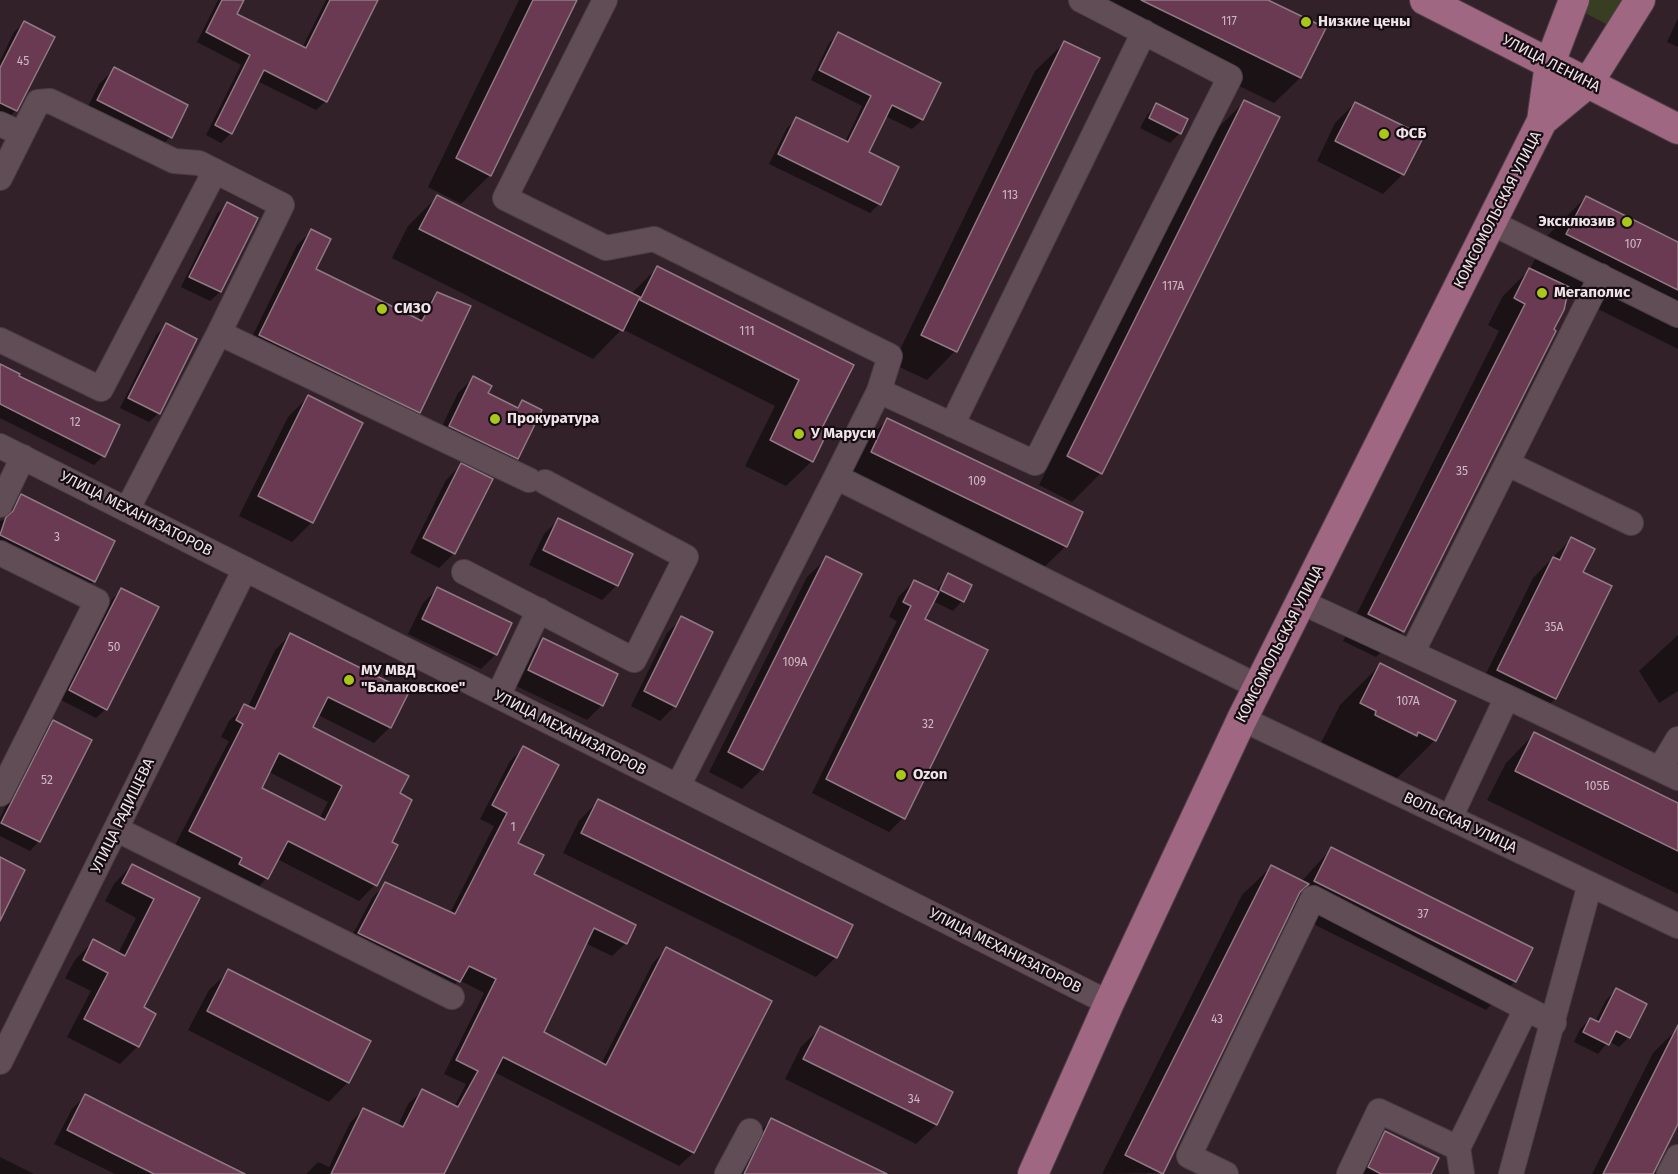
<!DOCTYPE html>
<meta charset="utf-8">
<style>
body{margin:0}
canvas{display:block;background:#322129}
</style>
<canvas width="1678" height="1174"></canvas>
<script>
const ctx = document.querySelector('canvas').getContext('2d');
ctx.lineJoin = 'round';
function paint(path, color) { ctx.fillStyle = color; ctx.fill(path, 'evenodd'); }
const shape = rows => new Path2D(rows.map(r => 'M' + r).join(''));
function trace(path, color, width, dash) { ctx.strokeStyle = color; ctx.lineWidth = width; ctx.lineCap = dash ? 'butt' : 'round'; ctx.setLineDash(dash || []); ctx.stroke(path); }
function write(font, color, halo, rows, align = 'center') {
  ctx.font = font + ' "Fira Sans",sans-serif'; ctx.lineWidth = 4.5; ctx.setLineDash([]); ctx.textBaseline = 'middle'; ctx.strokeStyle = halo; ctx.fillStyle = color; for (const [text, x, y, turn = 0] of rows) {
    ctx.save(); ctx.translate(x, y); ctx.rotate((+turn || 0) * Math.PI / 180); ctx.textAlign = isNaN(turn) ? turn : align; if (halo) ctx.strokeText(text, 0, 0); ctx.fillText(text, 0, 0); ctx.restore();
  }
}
paint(shape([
 [1587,0,1628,0,1610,26,1587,14,1584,7]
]), '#373e22');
paint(shape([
 [218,0,242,0,235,14,302,48,326,0,376,0,326,101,316,110,257,81,231,133,221,143,206,135,241,65,197,42],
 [519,0,575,0,490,175,461,204,428,187],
 [1081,0,1264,0,1324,29,1300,78,1274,103,1078,7],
 [1678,18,1678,47,1667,42],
 [24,23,16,110,7,120,0,117,0,61,14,32],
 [838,34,939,83,922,120,912,129,885,116,867,153,879,204,870,213,769,164,787,128,797,119,845,142,862,106,811,80,829,43],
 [1064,43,1098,59,955,351,927,380,893,364,1035,71],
 [114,69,170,137,156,152,84,115,99,84],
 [1245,101,1101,473,1072,502,1039,485,1216,130],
 [1355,103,1403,174,1383,194,1317,161,1335,123],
 [1157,105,1180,133,1170,143,1140,128,1147,115],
 [437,197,632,293,657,268,852,366,821,427,812,461,786,486,745,466,775,406,622,329,593,359,392,258,408,226],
 [1586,197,1678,244,1678,349,1566,293,1403,631,1376,657,1343,641,1499,331,1488,325,1503,296,1530,269,1546,237],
 [227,204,256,219,220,292,210,301,181,287,217,214],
 [311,231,314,270,417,320,423,308,437,293,419,412,405,426,246,349,297,245],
 [166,325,159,413,149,422,120,408,156,335],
 [0,367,103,456,94,465,0,418],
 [473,378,486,394,516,408,522,401,517,458,502,473,435,441,458,393],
 [308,397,312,522,292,542,239,516,288,417],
 [887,420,1066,546,1037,574,843,481,859,448],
 [461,465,454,553,439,568,410,553,446,480],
 [21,496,94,581,84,590,0,548,0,521,4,520],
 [559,519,617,585,602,600,529,565,544,534],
 [1571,539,1581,573,1610,587,1555,699,1535,718,1478,690,1533,578],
 [827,558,762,769,742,789,709,772,807,577],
 [948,575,962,601,953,611,933,601,923,620,903,818,889,832,812,793,897,621,889,617,899,596,914,581,935,592],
 [122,589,106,709,96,718,61,700,112,599],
 [437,589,496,654,481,669,408,634,423,603],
 [682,618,675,706,660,721,631,706,667,633],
 [291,634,390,727,374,743,318,715,311,728,398,794,390,842,396,845,375,885,359,901,277,859,267,878,251,894,174,847,229,741,221,737,229,721,245,706,248,707,275,650],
 [269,772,328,802,319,819,260,789],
 [1678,635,1678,691,1659,703,1639,671],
 [544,640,602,705,587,720,514,685,529,654],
 [1380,665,1435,740,1395,780,1336,755,1338,751,1321,743,1340,705],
 [54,722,39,841,30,851,0,836,0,818,44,731],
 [1534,734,1678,805,1678,894,1487,800,1506,763],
 [523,748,516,844,532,875,626,943,612,956,585,943,542,1033,601,1064,653,963,666,949,770,1002,693,1153,679,1166,494,1072,442,1174,306,1174,318,1162,329,1167,350,1123,363,1109,398,1126,408,1104,422,1091,454,1107,466,1084,444,1074,484,993,459,980,445,994,346,947,372,898,385,884,450,913,494,826,480,819,510,761],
 [598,801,851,926,835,958,816,977,563,853,579,821],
 [1331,849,1515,981,1486,1010,1289,912,1162,1173,1102,1174,1242,895,1271,867,1301,882],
 [132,865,198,899,142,1008,138,1046,120,1064,67,1037,91,991,65,978,75,960,93,941,118,954,136,918,105,901,114,884],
 [229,971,348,1082,329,1102,188,1030,209,990],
 [1616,990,1629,1037,1619,1047,1609,1041,1598,1054,1574,1042,1580,1029,1590,1019,1595,1022,1606,1000],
 [820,1028,951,1092,936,1125,916,1144,785,1079,801,1047],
 [1678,1028,1678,1121,1651,1174,1592,1174,1653,1053],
 [85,1096,241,1174,115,1174,54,1144,72,1109],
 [771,1120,883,1174,736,1174,755,1136],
 [1386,1133,1429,1174,1361,1174,1376,1143],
 [0,1157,34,1174,0,1174]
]), '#0007');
const building = shape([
 [222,0,244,0,237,14,306,48,330,0,378,0,327,102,264,70,232,134,215,125,250,55,206,32,222,0],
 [533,0,577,0,491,176,456,158,533,0],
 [1141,0,1268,0,1326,28,1301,78,1141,0],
 [24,21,55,37,17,111,0,103,0,68,24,21],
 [838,32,941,83,923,120,892,105,869,152,899,167,881,205,778,154,796,117,848,142,871,96,819,70,838,32],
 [1064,41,1100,58,957,352,921,335,1064,41],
 [114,67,188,105,172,138,97,100,114,67],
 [1244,100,1280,117,1102,474,1067,456,1244,100],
 [1355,102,1424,136,1404,175,1335,141,1355,102],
 [1156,103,1188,119,1181,134,1149,118,1156,103],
 [437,195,640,297,623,331,419,229,437,195],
 [1586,196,1678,242,1678,290,1566,234,1586,196],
 [227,202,258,218,221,292,189,277,227,202],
 [311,229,331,239,316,269,422,321,437,292,471,306,420,413,259,335,311,229],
 [657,266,854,365,823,426,829,429,813,462,770,440,799,380,640,300,657,266],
 [1529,268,1569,287,1564,310,1554,329,1556,331,1404,632,1368,614,1525,304,1514,298,1529,268],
 [166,323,197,339,160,414,128,398,166,323],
 [0,364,20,374,19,376,120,425,105,457,0,404,0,364],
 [473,376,492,386,488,393,518,408,522,400,542,410,518,459,449,426,473,376],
 [308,395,363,423,313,523,258,496,308,395],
 [887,418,1083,512,1067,547,871,452,887,418],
 [461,463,493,479,455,554,423,538,461,463],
 [21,494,115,541,95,582,0,535,6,517,13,511,21,494],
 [558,518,633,554,618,586,543,550,558,518],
 [1571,537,1595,549,1583,572,1612,586,1556,699,1497,670,1553,557,1560,560,1571,537],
 [826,556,862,574,763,770,728,752,826,556],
 [948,573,972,585,964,602,940,590,948,573],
 [914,580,939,592,925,619,988,650,905,819,826,779,911,606,903,602,914,580],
 [437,587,512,623,497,655,422,619,437,587],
 [121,588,159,607,107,710,69,690,121,588],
 [681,616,713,632,676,707,644,691,681,616],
 [290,633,409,692,391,728,328,697,313,727,409,776,400,793,412,800,392,842,398,845,377,886,288,841,268,879,239,864,242,858,189,831,243,724,236,720,244,704,255,709,290,633],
 [279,753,342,786,325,820,262,788,279,753],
 [543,638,618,674,603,706,528,670,543,638],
 [1380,663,1456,701,1436,741,1418,732,1417,736,1375,715,1376,711,1360,703,1380,663],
 [53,720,92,740,40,842,1,823,53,720],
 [1534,732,1678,803,1678,851,1515,771,1534,732],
 [523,746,559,765,518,843,544,855,534,874,636,925,627,944,594,928,544,1032,606,1065,666,947,772,1001,694,1153,503,1057,444,1174,331,1174,363,1108,403,1127,422,1089,458,1107,478,1071,456,1060,496,979,469,966,460,982,358,933,385,882,455,914,507,813,492,805,523,746],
 [598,799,853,925,837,958,581,833,598,799],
 [1331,847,1533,948,1516,982,1314,881,1331,847],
 [0,857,25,870,0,921,0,857],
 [132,864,200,898,144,1007,156,1014,139,1047,84,1019,108,973,83,960,93,939,125,956,154,899,122,883,132,864],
 [1271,865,1309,884,1300,892,1163,1174,1125,1155,1271,865],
 [228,969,371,1041,349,1083,207,1011,228,969],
 [1616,988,1647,1004,1630,1038,1616,1031,1609,1045,1583,1032,1590,1018,1599,1022,1616,988],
 [1678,1025,1678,1124,1653,1174,1603,1174,1678,1025],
 [820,1026,953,1092,937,1125,803,1059,820,1026],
 [85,1094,144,1124,245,1174,154,1174,112,1153,67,1130,85,1094],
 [771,1118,887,1174,744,1174,771,1118],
 [1385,1131,1439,1158,1431,1174,1381,1174,1368,1167,1385,1131]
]);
paint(building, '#6a3a52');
trace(building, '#8f7a84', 1.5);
const minor = shape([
 [605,0,505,198,606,248,654,239,890,356,879,391],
 [0,124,22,134,38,102,50,101,174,161,199,163,282,205,219,333],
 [0,178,22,134],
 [1492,223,1678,315],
 [0,340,101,389,215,171],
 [952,425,1144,32],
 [0,446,1109,1003],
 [1508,464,1631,523],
 [836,477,879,391,1035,463,1230,77,1081,0],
 [0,505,23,457],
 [127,510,219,333,529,480],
 [0,553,97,601,0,794],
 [464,572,634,660,686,557,545,482],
 [1301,602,1507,697],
 [1412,653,1601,276],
 [498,696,539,610],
 [1242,719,1678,926],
 [1660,769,1678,739],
 [678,786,836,477,1259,687],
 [1450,818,1507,697,1678,778],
 [116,829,452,997],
 [0,1062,245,569],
 [1458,1148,1462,1174],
 [727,1174,750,1131],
 [1226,1174,1189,1156,1313,898,1554,1023],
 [1349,1174,1379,1111,1458,1148,1526,1009],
 [1511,1174,1590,884],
 [1669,1174,1678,1157]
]);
const major = shape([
 [1425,0,1678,129],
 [1542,121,1588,83,1640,0],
 [1033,1174,1109,1003,1242,719,1542,121,1550,63,1574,0]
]);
trace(minor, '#4c3e45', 26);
trace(major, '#4c3e45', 32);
trace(minor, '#614d56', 24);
trace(major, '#9f6782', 30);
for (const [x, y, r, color] of [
 [1306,22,6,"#a9c71b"],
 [1384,134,6,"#a9c71b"],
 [1627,222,6,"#a9c71b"],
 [1542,293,6,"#a9c71b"],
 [382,309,6,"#a9c71b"],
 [495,419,6,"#a9c71b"],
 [799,434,6,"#a9c71b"],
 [349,680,6,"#a9c71b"],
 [901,775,6,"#a9c71b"]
]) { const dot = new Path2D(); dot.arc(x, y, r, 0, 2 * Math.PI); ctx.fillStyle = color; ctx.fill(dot); trace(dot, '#150d11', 2); }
write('12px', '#ceb9c2', null, [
 ["117",1229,22],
 ["45",23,62],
 ["113",1010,196],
 ["107",1633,245],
 ["117А",1173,287],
 ["111",747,332],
 ["12",75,423],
 ["35",1462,472],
 ["109",977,482],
 ["3",57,538],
 ["35А",1554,628],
 ["50",114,648],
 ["109А",795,663],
 ["107А",1408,702],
 ["32",928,725],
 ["52",47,781],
 ["105Б",1597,787],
 ["1",513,828],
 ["37",1423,915],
 ["43",1217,1020],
 ["34",914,1100]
]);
write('bold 15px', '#efe3e8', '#150d11', [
 ["Низкие цены",1318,22],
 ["ФСБ",1396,134],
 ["Эксклюзив",1615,222,"right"],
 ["Мегаполис",1554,293],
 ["СИЗО",394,309],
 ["Прокуратура",507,419],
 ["У Маруси",811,434],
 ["МУ МВД",361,671],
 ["\"Балаковское\"",361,688],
 ["Ozon",913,775]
], 'left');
write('15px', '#efe3e8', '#150d11', [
 ["УЛИЦА ЛЕНИНА",1551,64,27],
 ["КОМСОМОЛЬСКАЯ УЛИЦА",1498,210,-63],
 ["УЛИЦА МЕХАНИЗАТОРОВ",136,514,27],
 ["КОМСОМОЛЬСКАЯ УЛИЦА",1280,644,-63],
 ["УЛИЦА МЕХАНИЗАТОРОВ",570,733,27],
 ["УЛИЦА РАДИЩЕВА",123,816,-64],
 ["ВОЛЬСКАЯ УЛИЦА",1460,823,25],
 ["УЛИЦА МЕХАНИЗАТОРОВ",1005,951,27]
]);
</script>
